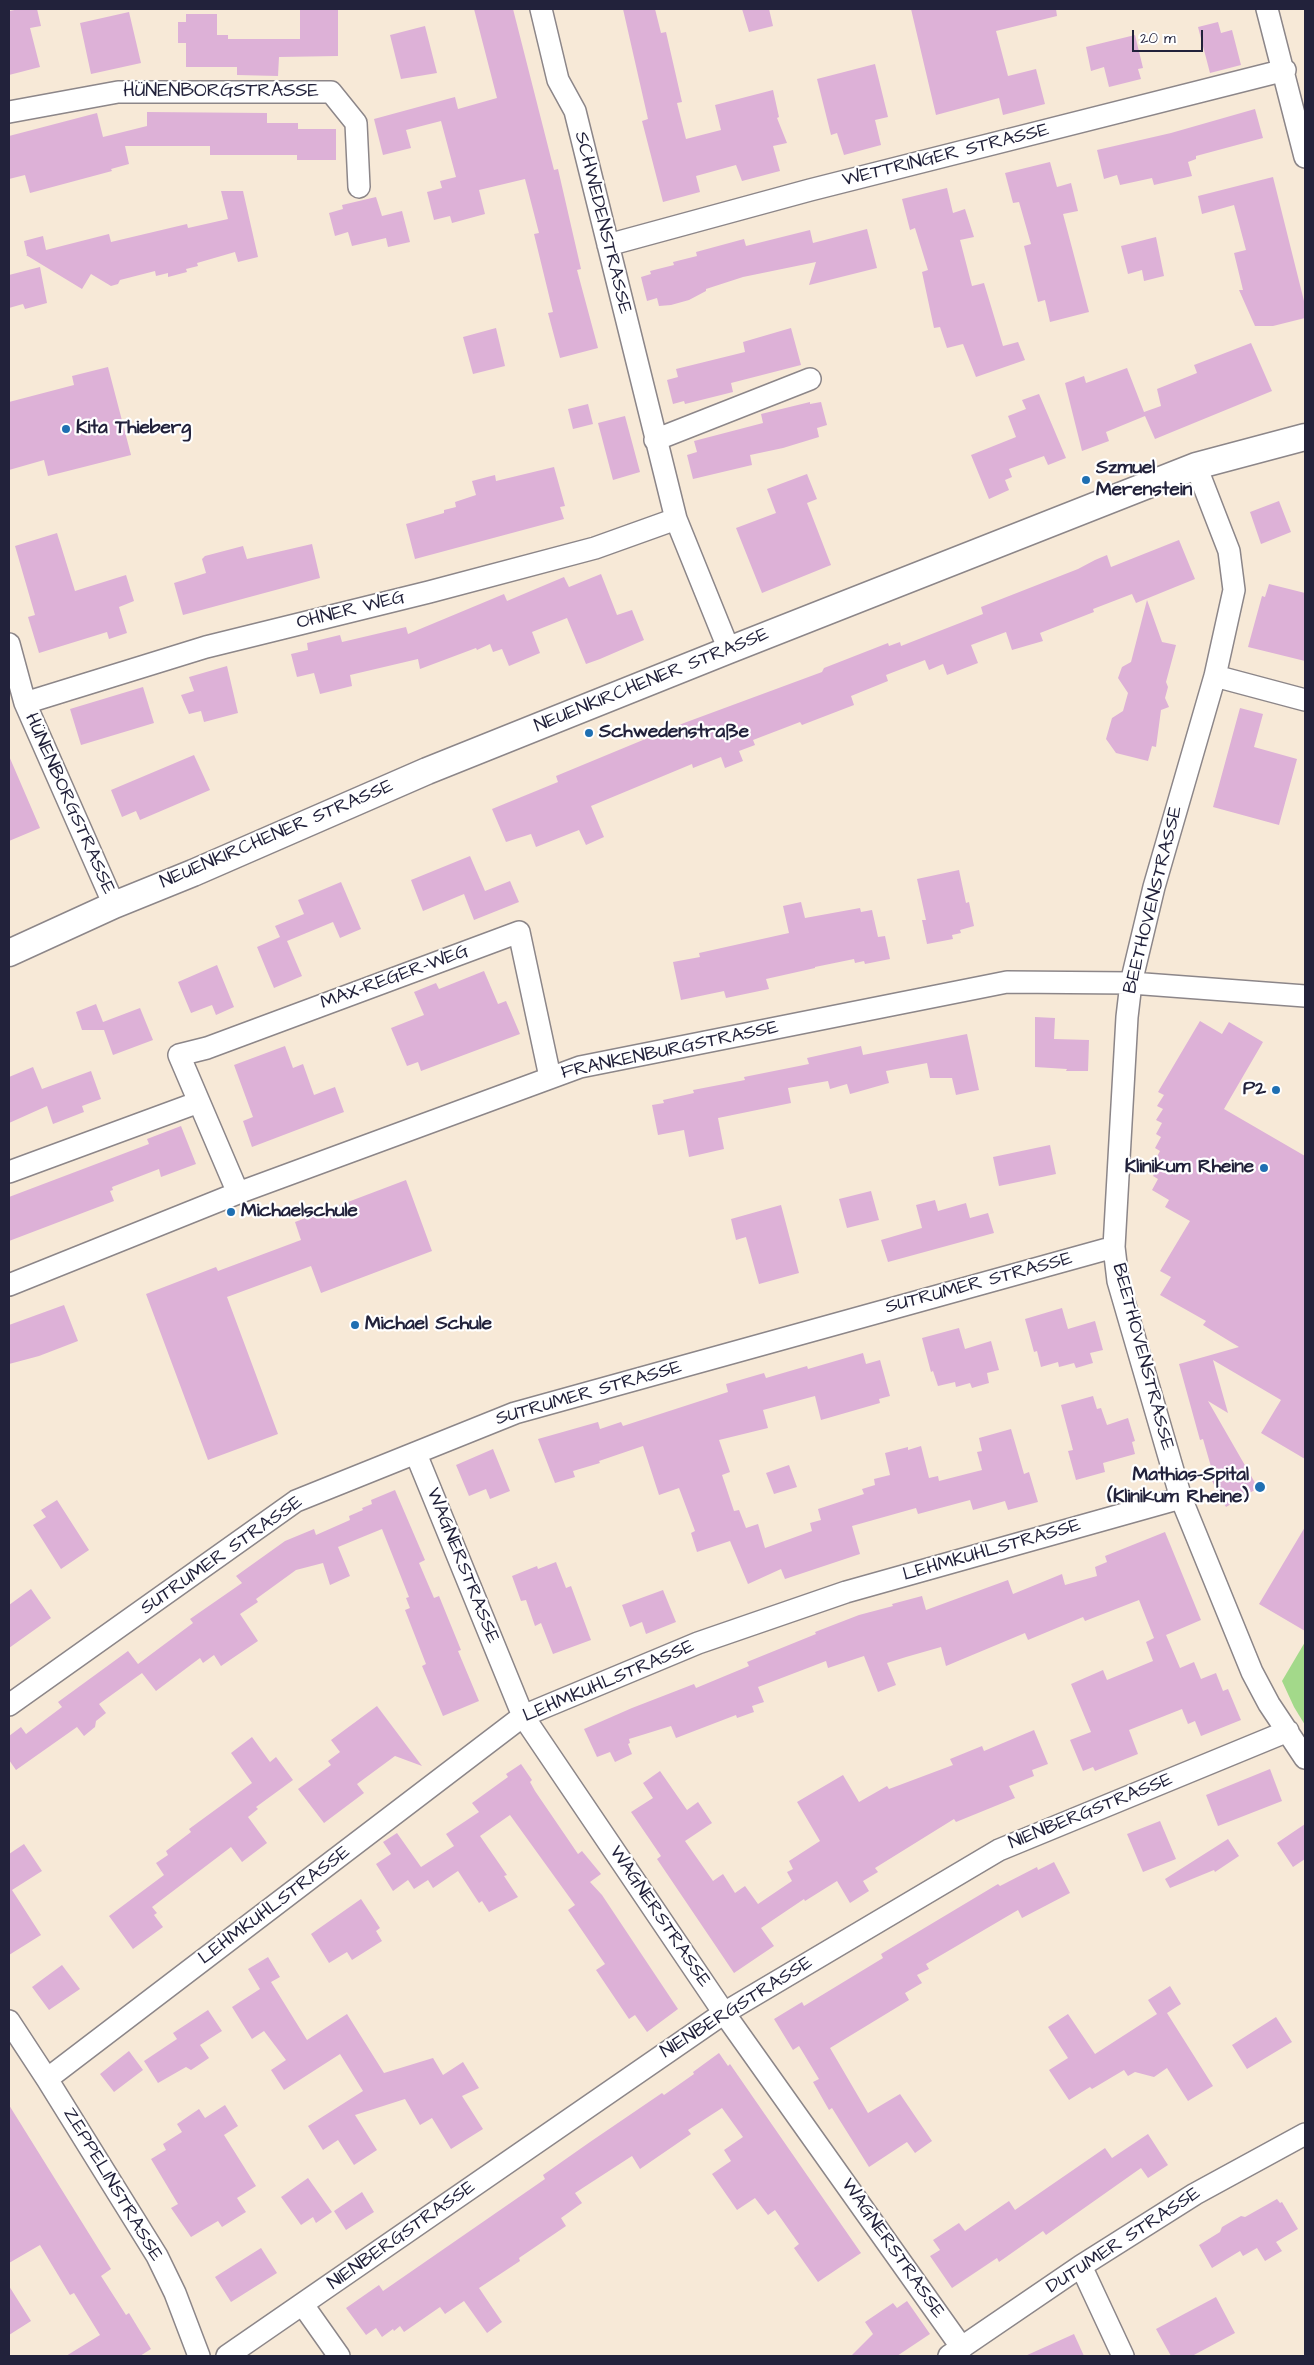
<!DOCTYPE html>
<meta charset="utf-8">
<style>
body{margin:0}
#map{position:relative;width:1314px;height:2365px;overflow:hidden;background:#f7e9d7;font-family:"Architects Daughter",sans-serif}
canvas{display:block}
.frame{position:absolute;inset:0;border:10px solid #22223b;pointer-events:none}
.scale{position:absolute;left:1132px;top:30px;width:71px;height:22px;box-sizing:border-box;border:2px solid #22223b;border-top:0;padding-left:6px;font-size:15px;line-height:18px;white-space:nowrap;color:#22223b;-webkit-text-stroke:4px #fff;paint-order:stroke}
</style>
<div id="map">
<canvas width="1314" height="2365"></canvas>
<div class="frame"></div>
<div class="scale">20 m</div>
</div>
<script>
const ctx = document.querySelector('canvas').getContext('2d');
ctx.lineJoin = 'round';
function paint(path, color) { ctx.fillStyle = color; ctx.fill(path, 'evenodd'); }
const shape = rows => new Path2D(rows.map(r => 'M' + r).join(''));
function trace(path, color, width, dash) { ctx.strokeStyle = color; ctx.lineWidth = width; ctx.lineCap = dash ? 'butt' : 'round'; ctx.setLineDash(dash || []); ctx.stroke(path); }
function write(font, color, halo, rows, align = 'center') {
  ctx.font = font + ' "Architects Daughter",sans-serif'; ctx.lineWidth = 4.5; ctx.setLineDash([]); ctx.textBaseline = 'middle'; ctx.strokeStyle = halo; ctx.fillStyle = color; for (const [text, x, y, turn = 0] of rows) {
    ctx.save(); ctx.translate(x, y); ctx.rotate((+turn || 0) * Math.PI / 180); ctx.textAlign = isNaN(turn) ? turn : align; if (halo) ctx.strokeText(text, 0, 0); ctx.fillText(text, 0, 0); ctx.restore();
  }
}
paint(shape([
 [1305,1642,1305,1725,1294,1707,1282,1681]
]), '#a3d98a');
paint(shape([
 [20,9,37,9,41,26,30,28,40,67,9,75,9,11],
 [300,9,338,9,338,56,279,57,278,76,237,75,237,67,186,67,186,43,178,43,178,22,186,22,186,14,217,14,217,35,228,35,228,39,300,39],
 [474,9,513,9,554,170,558,169,581,269,577,270,598,348,560,358,548,313,553,312,534,234,539,233,525,179,479,190,485,214,452,223,450,216,434,220,427,192,442,188,440,181,456,177,441,121,406,130,411,148,383,155,374,119,455,97,458,109,497,98],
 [623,9,655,9,661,33,666,32,682,102,677,103,686,139,721,130,715,105,773,90,779,117,777,118,787,143,773,146,780,171,742,181,736,165,696,176,700,192,663,202,642,121,648,119],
 [742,9,769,9,773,26,749,32],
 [911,9,1056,9,1057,16,996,31,1008,76,1036,69,1045,104,1003,115,999,98,936,115],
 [129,12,141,63,91,74,80,23],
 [1218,22,1221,33,1232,30,1241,65,1210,73,1198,27],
 [425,26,437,73,401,79,390,35],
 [1135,35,1143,68,1138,69,1141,79,1109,87,1104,67,1091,71,1086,47],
 [875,64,888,117,875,120,881,145,844,155,837,133,831,135,817,79],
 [1255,109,1263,138,1196,156,1196,159,1188,162,1192,176,1154,185,1152,178,1120,185,1117,175,1104,179,1097,150,1171,133],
 [147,112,267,113,267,123,298,123,298,129,336,129,336,160,297,160,297,155,210,155,210,146,125,146,129,164,111,169,112,171,30,193,25,175,9,179,9,136,97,113,103,137,147,126],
 [1050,162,1057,187,1071,183,1078,211,1063,214,1089,312,1050,322,1045,300,1038,302,1024,246,1031,244,1019,202,1013,203,1005,173],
 [1273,177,1305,305,1305,318,1273,326,1255,326,1239,290,1243,290,1234,253,1246,250,1234,205,1202,214,1198,196],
 [947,188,953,213,965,209,974,237,960,240,972,286,984,283,1003,346,1018,342,1025,360,976,377,963,344,947,348,940,327,934,328,922,272,928,270,915,228,910,230,902,199],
 [221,191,243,191,258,257,238,262,235,252,197,263,198,266,186,269,187,272,168,277,168,273,156,276,155,271,120,280,118,284,111,286,91,274,82,289,26,255,27,255,24,241,43,236,46,250,109,234,111,242,187,224,188,228,228,219],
 [376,197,382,216,402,211,410,242,388,247,386,238,352,246,348,232,335,236,329,213,343,209,342,205],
 [867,229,877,268,809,285,816,262,743,277,706,289,706,291,689,300,671,305,659,306,657,298,647,301,641,277,651,274,650,271,674,265,673,262,697,256,696,252,744,239,746,246,810,230,813,243],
 [1156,237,1164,276,1144,281,1142,270,1128,274,1121,246],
 [40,267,47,303,25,309,23,304,9,308,9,275],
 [496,328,505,366,473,374,463,337],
 [791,328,801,365,731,383,733,392,685,404,684,401,673,404,667,380,678,377,676,369,745,352,743,342],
 [1251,343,1272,391,1155,439,1145,416,1106,432,1109,441,1082,451,1065,383,1084,376,1086,383,1127,368,1144,412,1161,406,1157,389,1197,373,1194,365],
 [108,367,131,455,48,476,44,460,9,470,9,402,74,385,72,376],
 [1039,394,1066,458,1048,465,1044,456,1009,469,1012,477,1005,480,1009,490,989,499,971,455,1016,437,1008,416,1026,409,1022,400],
 [810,402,810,404,821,402,827,425,817,428,819,437,783,448,750,455,752,465,693,479,687,455,697,452,694,441,763,423,761,414],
 [588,404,593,424,573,429,568,409],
 [625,416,640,472,613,480,598,423],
 [554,467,565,506,560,507,564,519,415,559,406,524,444,513,444,510,456,507,455,502,476,495,472,481,495,475,496,481],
 [807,474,817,499,807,503,831,565,762,593,736,528,776,513,767,489],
 [1279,501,1291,532,1261,544,1250,512],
 [57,533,75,591,126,575,134,601,119,607,127,633,109,639,107,632,39,653,28,617,35,615,15,546],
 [1179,540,1195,579,1136,603,1132,594,1093,609,1094,612,1040,633,1043,641,1012,650,1006,632,971,645,978,663,947,675,943,664,929,670,925,660,886,675,888,681,851,696,854,705,802,725,800,722,753,740,755,745,739,751,743,761,725,768,721,757,693,768,692,764,591,806,604,837,586,845,579,830,536,847,531,834,506,842,492,809,558,782,556,776,684,723,822,672,824,668,888,643,889,646,900,642,901,646,983,614,981,607,1078,569,1095,560,1107,555,1111,567],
 [312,544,320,578,183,615,174,583,206,573,202,559,205,556,243,546,247,559],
 [601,574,617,615,632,610,644,640,600,659,586,664,567,618,532,632,540,653,509,666,502,649,493,652,490,644,477,650,476,648,420,669,418,659,350,675,352,686,320,694,314,673,297,677,291,654,308,650,307,643,340,635,342,642,406,627,408,634,504,594,507,601,564,577,569,587],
 [1269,584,1305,593,1305,661,1248,647,1262,596,1265,597],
 [1147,600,1162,642,1176,645,1166,682,1168,687,1165,698,1169,707,1161,710,1156,747,1152,746,1148,761,1116,753,1106,739,1112,718,1123,711,1128,693,1118,678,1122,667,1131,662],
 [227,666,238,713,204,722,201,711,189,714,181,695,194,691,189,677],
 [143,687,154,723,81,745,70,709],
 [1240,708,1263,714,1254,747,1297,759,1279,825,1213,807],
 [194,755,210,790,140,820,136,811,122,817,111,790],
 [9,756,40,828,9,841],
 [470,856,485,891,510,881,519,902,474,920,464,894,423,911,411,880],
 [959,870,966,903,969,902,974,926,960,930,961,933,952,935,953,939,927,944,922,920,926,920,917,879],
 [341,882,361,929,340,938,333,922,287,941,302,976,274,988,257,947,280,937,275,926,304,914,298,900],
 [801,902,805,918,860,908,861,912,872,910,878,937,885,936,890,959,865,964,864,961,855,963,854,959,815,967,815,968,766,979,769,989,726,998,724,991,681,1000,673,962,700,957,699,953,789,933,783,906],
 [217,965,234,1007,216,1015,212,1005,191,1013,178,982],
 [484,971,498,1004,506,1001,520,1034,421,1071,418,1062,407,1066,391,1028,424,1015,414,992,436,983,439,989],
 [96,1004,103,1022,140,1008,153,1040,113,1055,104,1030,82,1030,76,1012],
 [1035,1017,1055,1018,1054,1039,1089,1040,1088,1071,1066,1071,1067,1069,1035,1067],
 [1200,1021,1222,1034,1229,1022,1263,1042,1224,1109,1305,1156,1305,1459,1261,1433,1281,1400,1213,1360,1228,1413,1208,1401,1258,1488,1226,1507,1211,1479,1214,1477,1203,1439,1200,1440,1179,1364,1239,1347,1203,1325,1206,1321,1160,1295,1171,1277,1160,1271,1190,1221,1165,1207,1169,1200,1152,1190,1158,1179,1153,1176,1159,1165,1154,1162,1160,1151,1155,1148,1161,1137,1156,1134,1162,1123,1156,1120,1163,1109,1157,1106,1164,1095,1158,1092],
 [967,1034,979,1090,956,1095,952,1078,930,1078,927,1063,886,1071,889,1083,850,1094,847,1084,830,1089,828,1081,788,1088,791,1103,718,1118,724,1149,689,1157,684,1130,658,1135,652,1105,664,1103,663,1100,694,1093,693,1090,745,1080,744,1077,809,1064,807,1058,861,1046,863,1055],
 [285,1046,293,1068,303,1064,314,1095,335,1087,344,1112,252,1147,243,1121,253,1117,234,1065],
 [33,1067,42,1089,91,1071,101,1099,82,1106,84,1112,53,1124,47,1106,9,1123,9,1077],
 [181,1126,196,1164,161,1177,159,1169,112,1187,113,1190,110,1191,114,1201,9,1241,9,1197,149,1144,147,1139],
 [1050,1145,1056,1174,999,1186,993,1157],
 [406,1180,432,1251,321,1293,311,1266,227,1297,278,1434,208,1460,146,1294,216,1267,218,1271,301,1240,295,1222],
 [871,1191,879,1220,847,1228,839,1199],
 [935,1200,938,1211,966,1203,970,1218,988,1213,994,1233,888,1262,881,1240,922,1228,916,1205],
 [781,1205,799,1273,759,1284,746,1237,736,1240,731,1219],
 [64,1305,78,1341,39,1356,9,1364,9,1325],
 [1062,1308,1068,1329,1095,1321,1103,1350,1090,1353,1093,1363,1076,1368,1074,1363,1059,1367,1058,1362,1041,1367,1037,1351,1034,1352,1025,1319],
 [959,1328,965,1349,991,1341,999,1370,987,1373,989,1383,972,1388,970,1383,956,1387,955,1382,938,1386,933,1371,931,1372,922,1338],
 [863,1353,866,1364,880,1360,890,1396,879,1399,880,1403,821,1420,815,1396,763,1410,768,1428,719,1440,730,1472,722,1475,734,1511,739,1510,746,1528,758,1524,765,1548,812,1531,810,1523,821,1520,818,1509,864,1494,862,1489,875,1485,874,1479,890,1475,885,1453,908,1447,908,1450,921,1446,929,1478,938,1476,939,1481,982,1470,977,1452,982,1451,979,1438,1011,1429,1024,1474,1029,1472,1038,1502,1008,1510,1005,1501,973,1510,970,1500,918,1514,916,1508,852,1526,860,1554,785,1579,781,1569,748,1584,730,1541,697,1552,691,1533,695,1531,679,1488,659,1495,643,1446,599,1461,600,1463,573,1471,575,1477,555,1483,538,1439,598,1422,600,1429,621,1422,623,1426,728,1392,726,1384,764,1373,766,1378,807,1366,808,1369],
 [1093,1396,1097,1409,1101,1408,1107,1425,1128,1418,1135,1441,1132,1442,1135,1454,1103,1463,1105,1472,1076,1480,1068,1451,1073,1450,1061,1405],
 [493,1449,510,1491,490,1499,486,1489,469,1496,456,1465],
 [789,1465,797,1487,774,1494,766,1473],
 [395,1490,425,1560,419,1563,434,1598,439,1596,461,1650,458,1651,479,1701,443,1716,422,1666,426,1664,405,1610,410,1608,406,1598,409,1597,382,1529,338,1547,350,1576,330,1585,323,1563,296,1570,256,1599,258,1602,240,1614,258,1641,221,1666,214,1655,203,1663,200,1658,156,1691,142,1673,99,1704,106,1713,96,1721,95,1727,84,1736,77,1727,16,1770,9,1760,9,1736,21,1727,26,1734,62,1707,58,1702,128,1651,138,1664,193,1623,190,1619,242,1583,236,1576,285,1541,314,1529,316,1535,350,1520,349,1516,363,1510,362,1508,372,1504,371,1500],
 [57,1500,89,1550,61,1569,33,1525,46,1517,41,1510],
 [1305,1527,1305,1631,1259,1604],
 [1165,1532,1201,1620,1166,1635,1180,1668,1194,1662,1201,1679,1216,1673,1223,1691,1228,1689,1241,1720,1201,1736,1195,1721,1188,1724,1182,1709,1129,1730,1138,1754,1095,1771,1093,1767,1083,1771,1070,1740,1091,1732,1071,1684,1103,1670,1107,1680,1153,1661,1146,1642,1154,1638,1139,1600,1085,1621,1083,1617,1028,1640,1025,1633,946,1666,941,1647,906,1657,887,1663,896,1685,878,1692,864,1656,828,1668,826,1661,758,1687,764,1702,752,1706,754,1712,737,1718,736,1715,676,1738,671,1726,629,1739,630,1743,628,1744,632,1754,615,1762,610,1752,597,1757,584,1729,632,1708,694,1684,696,1688,749,1666,747,1662,816,1634,815,1632,859,1615,893,1606,892,1604,922,1596,926,1610,1008,1580,1013,1594,1062,1574,1065,1585,1097,1576,1095,1567,1107,1562,1105,1556],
 [556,1562,566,1588,571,1586,591,1640,553,1654,541,1623,535,1626,526,1600,521,1601,512,1576,537,1566,538,1569],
 [31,1589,51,1618,9,1648,9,1605],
 [663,1590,676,1622,646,1634,642,1622,630,1627,622,1605],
 [377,1706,422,1766,395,1756,357,1784,364,1793,324,1823,298,1789,331,1765,328,1761,340,1752,331,1740],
 [1034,1730,1048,1764,1032,1770,1034,1776,1009,1786,1015,1798,956,1822,954,1819,875,1868,878,1872,863,1881,869,1891,850,1903,837,1881,805,1901,804,1899,761,1928,774,1946,734,1973,657,1859,661,1856,631,1812,653,1798,643,1783,660,1771,687,1810,698,1802,712,1823,685,1841,713,1881,723,1874,735,1893,745,1886,758,1904,792,1881,787,1872,793,1869,789,1861,820,1841,797,1802,843,1775,859,1802,887,1786,889,1789,953,1765,950,1759,982,1746,984,1751],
 [252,1737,270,1762,276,1757,293,1780,256,1807,258,1809,248,1817,267,1843,242,1862,231,1847,152,1907,157,1913,154,1915,163,1927,133,1949,109,1916,164,1875,156,1863,168,1855,166,1851,191,1832,189,1829,252,1783,231,1753],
 [521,1764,532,1780,530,1782,535,1791,578,1854,582,1851,601,1874,590,1882,602,1895,678,2009,647,2032,635,2015,629,2019,596,1970,605,1964,568,1910,575,1905,510,1815,480,1836,507,1875,504,1876,518,1897,489,1912,482,1901,479,1903,458,1871,433,1888,428,1880,414,1889,408,1880,393,1891,376,1864,391,1854,383,1842,397,1833,421,1867,454,1846,446,1834,479,1812,472,1803,508,1777,506,1774],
 [1270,1769,1282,1801,1218,1826,1206,1795],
 [1160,1821,1176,1859,1143,1872,1127,1834],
 [1305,1824,1305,1859,1293,1867,1277,1843],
 [1228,1839,1239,1856,1215,1872,1214,1870,1170,1888,1165,1879],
 [24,1844,42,1871,12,1890,41,1935,9,1955,9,1854],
 [1054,1862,1070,1893,1022,1918,1018,1910,926,1964,929,1969,917,1975,922,1983,905,1993,909,2000,830,2048,868,2113,900,2094,932,2141,915,2153,907,2142,869,2167,832,2108,829,2110,813,2082,819,2079,799,2046,793,2050,774,2019,802,2002,804,2006,883,1958,881,1954,998,1884,1000,1886,1037,1867,1038,1870],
 [361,1899,380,1928,376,1931,382,1941,352,1960,347,1952,329,1963,311,1934],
 [268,1957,280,1977,271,1982,307,2040,347,2014,384,2073,433,2058,443,2075,463,2062,479,2088,462,2096,483,2129,451,2149,432,2118,420,2125,405,2099,355,2115,377,2150,354,2165,338,2140,323,2150,308,2126,363,2091,340,2054,284,2090,271,2070,286,2060,264,2031,252,2039,232,2007,260,1989,248,1969],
 [62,1965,80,1989,49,2010,32,1987],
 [1170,1986,1181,2004,1167,2013,1213,2086,1188,2101,1167,2068,1154,2077,1135,2072,1128,2076,1124,2070,1092,2089,1090,2087,1069,2100,1049,2070,1068,2058,1048,2027,1068,2014,1095,2054,1157,2014,1148,2000],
 [208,2010,222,2031,200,2045,209,2058,191,2070,186,2067,158,2083,144,2061,177,2039,173,2033],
 [1276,2017,1292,2042,1247,2069,1232,2045],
 [129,2051,143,2070,114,2092,100,2074],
 [719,2053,728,2066,730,2064,861,2253,818,2282,794,2248,799,2244,775,2210,768,2215,755,2198,737,2210,712,2174,731,2161,724,2150,743,2137,722,2108,688,2130,691,2134,640,2169,632,2156,575,2193,582,2203,561,2218,566,2226,519,2258,520,2261,479,2288,502,2322,487,2333,464,2301,445,2314,440,2307,404,2332,400,2326,394,2331,393,2329,382,2337,376,2328,366,2335,346,2308,379,2285,383,2291,545,2179,543,2175,590,2142,662,2093,664,2095,694,2074,693,2072],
 [9,2105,111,2269,101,2276,126,2315,129,2313,151,2349,140,2356,66,2356,100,2335,74,2293,70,2295,40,2245,9,2263],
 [225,2105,238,2126,224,2135,256,2186,237,2198,246,2212,222,2227,218,2221,191,2237,171,2208,178,2204,151,2159,166,2150,163,2144,182,2132,177,2124,199,2109,205,2118],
 [1148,2134,1168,2165,1148,2178,1141,2168,1046,2235,1043,2231,999,2262,997,2258,952,2288,930,2256,940,2250,933,2240,959,2223,965,2231,1009,2201,1015,2210,1105,2148,1112,2158],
 [308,2178,332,2212,316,2223,313,2217,301,2225,281,2197],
 [362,2192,374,2212,346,2230,334,2211],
 [1277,2199,1280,2203,1282,2202,1298,2229,1276,2242,1282,2251,1265,2261,1257,2248,1243,2256,1240,2251,1212,2268,1199,2245,1220,2232,1222,2227,1241,2216,1245,2217],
 [261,2248,277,2273,231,2302,215,2277],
 [9,2286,31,2321,9,2335],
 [1216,2297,1235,2333,1192,2356,1171,2356,1156,2329],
 [907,2301,930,2334,897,2356,851,2356,873,2334,865,2322,893,2303,897,2308],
 [1074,2334,1084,2356,1025,2356]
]), '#ddb1d7');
const minor = shape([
 [541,9,558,80,575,111,676,519,729,650],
 [1267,9,1305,157],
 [9,112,118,92,331,92,356,123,359,187],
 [608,245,810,190,1285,70],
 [655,440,810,379],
 [1196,466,1229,551,1234,590,1215,676,1154,887,1131,983,1127,1017,1114,1247,1118,1281,1181,1498,1252,1672,1269,1704,1305,1758],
 [9,644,25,703,114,905],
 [1215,676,1305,700],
 [25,703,206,647,429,592,595,548,676,519],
 [9,1172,199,1102],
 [238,1193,179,1055,207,1048,519,932,550,1077],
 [9,1285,238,1193,580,1067,1007,982,1131,983,1305,996],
 [416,1454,523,1716,724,2013,962,2348],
 [9,1705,296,1501,515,1413,1114,1247],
 [9,2021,47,2079,157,2256,175,2293,199,2356],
 [47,2079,523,1716,698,1643,846,1592,1181,1498],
 [1081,2266,1123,2356],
 [303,2305,339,2356],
 [227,2356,724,2013,999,1850,1288,1731],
 [949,2356,1081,2266,1195,2194,1305,2134]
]);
const tertiary = shape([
 [9,953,114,905,193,873,427,771,729,650,1196,466,1305,437]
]);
trace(minor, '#8c8689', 24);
trace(tertiary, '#8c8689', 29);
trace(minor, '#fff', 21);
trace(tertiary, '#fff', 26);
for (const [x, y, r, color] of [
 [66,429,5,"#1f6fb2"],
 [1086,480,5,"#1f6fb2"],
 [589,733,5,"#1f6fb2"],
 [1276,1090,5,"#1f6fb2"],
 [1264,1168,5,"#1f6fb2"],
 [231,1212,5,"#1f6fb2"],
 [355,1325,5,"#1f6fb2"],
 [1260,1487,6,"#1f6fb2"]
]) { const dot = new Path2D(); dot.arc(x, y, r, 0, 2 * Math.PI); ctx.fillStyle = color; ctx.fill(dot); trace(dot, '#fff', 2); }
write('19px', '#22223b', '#fff', [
 ["HÜNENBORGSTRASSE",221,92],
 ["WETTRINGER STRASSE",946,156,-14],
 ["SCHWEDENSTRASSE",602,223,76],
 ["OHNER WEG",351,611,-14],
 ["NEUENKIRCHENER STRASSE",652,681,-22],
 ["HÜNENBORGSTRASSE",69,804,66],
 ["NEUENKIRCHENER STRASSE",277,835,-23],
 ["BEETHOVENSTRASSE",1154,900,-76],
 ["MAX-REGER-WEG",395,978,-20],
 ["FRANKENBURGSTRASSE",670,1051,-12],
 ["SUTRUMER STRASSE",979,1284,-15],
 ["BEETHOVENSTRASSE",1142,1357,75],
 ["SUTRUMER STRASSE",589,1394,-16],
 ["LEHMKUHLSTRASSE",992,1551,-16],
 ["SUTRUMER STRASSE",222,1556,-35],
 ["WAGNERSTRASSE",462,1566,68],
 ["LEHMKUHLSTRASSE",609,1682,-23],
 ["NIENBERGSTRASSE",1091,1812,-22],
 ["LEHMKUHLSTRASSE",275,1906,-37],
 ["WAGNERSTRASSE",659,1917,56],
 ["NIENBERGSTRASSE",737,2008,-32],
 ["ZEPPELINSTRASSE",112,2185,59],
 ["NIENBERGSTRASSE",402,2236,-35],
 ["DUTUMER STRASSE",1124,2241,-33],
 ["WAGNERSTRASSE",892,2249,55]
]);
write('bold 19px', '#22223b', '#fff', [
 ["Kita Thieberg",76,429],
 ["Szmuel",1096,469],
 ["Merenstein",1096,491],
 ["Schwedenstraße",599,733],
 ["P2",1266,1090,"right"],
 ["Klinikum Rheine",1254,1168,"right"],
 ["Michaelschule",241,1212],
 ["Michael Schule",365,1325],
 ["Mathias-Spital",1249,1476,"right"],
 ["(Klinikum Rheine)",1249,1498,"right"]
], 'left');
</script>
